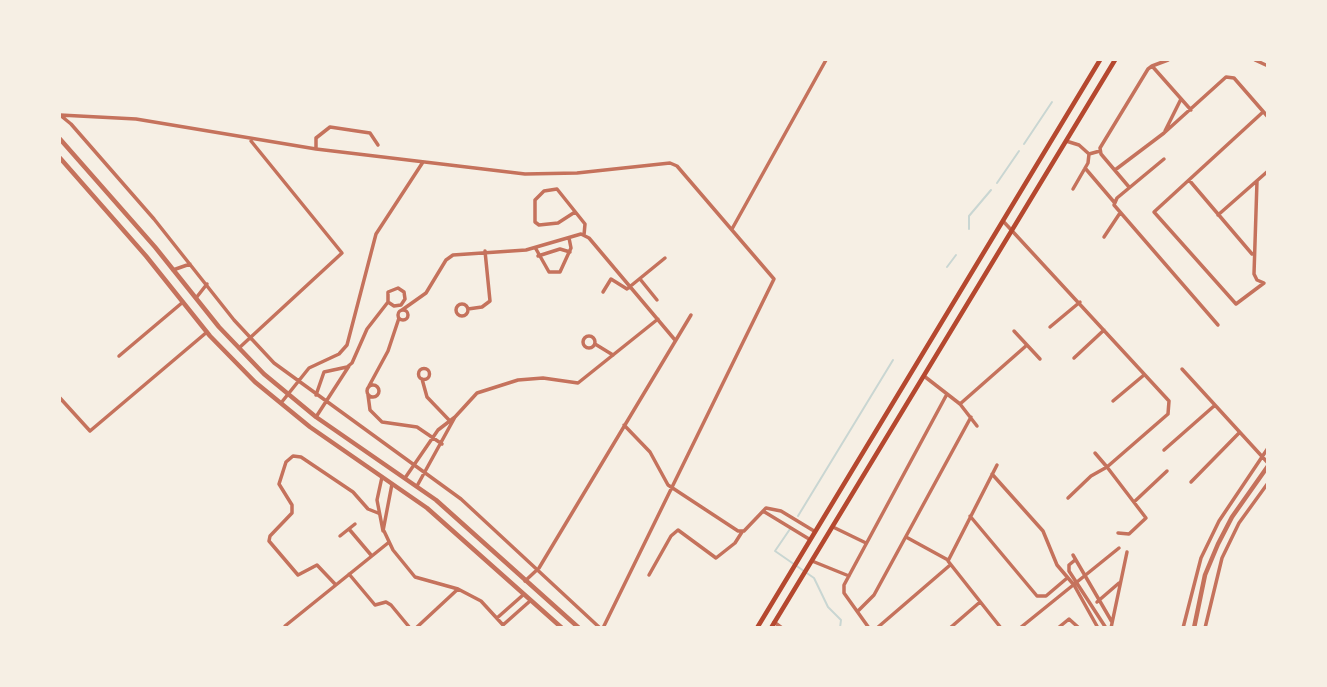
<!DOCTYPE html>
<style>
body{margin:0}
#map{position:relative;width:1327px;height:687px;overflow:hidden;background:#f6efe4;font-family:"Nunito Sans",sans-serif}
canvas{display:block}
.frame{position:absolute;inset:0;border:61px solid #f6efe4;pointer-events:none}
</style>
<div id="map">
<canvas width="1327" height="687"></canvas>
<div class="frame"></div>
</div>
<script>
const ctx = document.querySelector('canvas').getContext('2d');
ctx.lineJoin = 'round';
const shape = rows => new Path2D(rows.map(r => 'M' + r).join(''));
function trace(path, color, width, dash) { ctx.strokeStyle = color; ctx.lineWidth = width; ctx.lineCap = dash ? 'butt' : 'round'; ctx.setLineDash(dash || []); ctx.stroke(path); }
trace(shape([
 [1024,144,1052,102],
 [997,183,1019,151],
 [969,229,969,216,991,190],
 [947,267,956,255],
 [798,516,893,360],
 [790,529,775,551,814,578,828,607,841,620,840,628]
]), '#c9d6d2', 2);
trace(shape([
 [1255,60,1268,66],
 [1152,66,1168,60],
 [60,115,136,119,316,149,525,174,577,173,670,163,677,166,774,279,603,628],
 [60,115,71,124,154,219,234,320,274,363,461,499,600,628],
 [1165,131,1181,99],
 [1066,141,1079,145,1089,154,1100,151],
 [316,149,316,138,330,127,370,133,378,145],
 [1164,159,1117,198,1114,205,1218,325],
 [1085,168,1114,202],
 [1115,170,1164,133,1226,77,1234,78,1268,117],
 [1189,180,1252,254],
 [1257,181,1254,274,1257,280,1264,283,1236,304,1154,212,1263,112],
 [1129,187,1101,154,1100,148,1148,69,1152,66,1191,110],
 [1073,189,1088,163,1089,154],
 [575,212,558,223,539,225,535,222,535,200,544,191,557,189,585,224,584,235],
 [1218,215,1268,171],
 [1003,221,1169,401,1168,414,1107,467,1146,518,1129,534,1118,533],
 [732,229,826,60],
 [1104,237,1120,213],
 [536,249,549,272,560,272,571,248,569,238],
 [538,256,560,249,570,252],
 [173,270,190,264],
 [640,279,657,300],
 [603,292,611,279,627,289,665,258],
 [196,298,207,284],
 '456 310a6 6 0 1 1 12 0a6 6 0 1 1-12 0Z',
 [468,309,482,307,490,301,485,251],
 '398 315a5 5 0 1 1 10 0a5 5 0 1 1-10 0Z',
 [402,310,426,293,446,260,453,255,526,250,581,234,589,238,675,340],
 [1050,327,1080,302],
 [1014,331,1027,345],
 '583 342a6 6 0 1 1 12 0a6 6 0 1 1-12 0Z',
 [595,344,613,355],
 [239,348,342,253,251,141],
 [119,356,183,302],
 [1074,358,1104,330],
 '418.5 374a5.5 5.5 0 1 1 11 0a5.5 5.5 0 1 1-11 0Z',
 [1182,369,1268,463],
 [924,376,960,404,977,426],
 [422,379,427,397,449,420],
 '367 391a6 6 0 1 1 12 0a6 6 0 1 1-12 0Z',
 [369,386,388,351,399,318],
 [316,395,324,372,347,367,352,363,367,329,388,302,388,292,398,288,404,292,405,299,401,305,394,306,388,302],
 [368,395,370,410,382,422,417,427,442,444],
 [60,398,90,431,207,332],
 [1113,401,1144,375],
 [281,403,309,368,339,354,347,345,376,234,423,162],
 [960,404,1027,345,1040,359],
 [316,417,349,366],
 [624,425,650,452,668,485,738,531,744,531,766,508,781,511,814,531],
 [1164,450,1214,406],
 [997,465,948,561,1001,628],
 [992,474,1043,531,1057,565,1074,585,1098,628],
 [382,477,377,500,383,531,392,484],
 [405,478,438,430,455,417],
 [1191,482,1239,433],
 [417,486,455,417,477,393,518,380,543,378,578,383,658,319],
 [1068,498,1091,476,1107,467,1095,453],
 [1134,502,1167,471],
 [763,511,809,539],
 [970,516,1037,596,1046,596,1066,579],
 [833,527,866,543],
 [349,529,371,555],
 [384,531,393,550,415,577,458,589],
 [340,536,355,524],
 [906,537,948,560],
 [1073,555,1112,622],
 [1075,560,1069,565,1069,571,1106,628],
 [812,561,849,576],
 [349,574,375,605,386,602,391,605,410,628],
 [649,575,671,536,678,530,716,558,735,543,742,532],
 [525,581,539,568,691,315],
 [335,584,317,565,298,575,269,541,270,536,292,513,292,505,279,484,286,462,293,456,301,457,353,492,368,509,378,513],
 [1097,602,1119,583],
 [858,611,874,595,971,417],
 [497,618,523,595],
 [774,622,782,628],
 [285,626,388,543],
 [416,628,458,589,481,601,503,625],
 [505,628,503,625,530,601],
 [869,628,844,593,844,585,947,394],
 [877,628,949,566],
 [950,628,980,602],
 [1020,628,1119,548],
 [1058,628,1069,619,1079,628],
 [1111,628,1127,552],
 [1183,628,1201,558,1219,521,1268,448],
 [1205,628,1222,558,1239,523,1268,483]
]), '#c5725c', 3.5);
trace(shape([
 [60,139,155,247,219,327,264,374,316,417,436,500,579,628],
 [60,158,146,256,210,336,255,382,310,427,427,508,562,628],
 [1194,628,1205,575,1218,544,1232,517,1268,466]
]), '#c5725c', 4.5);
trace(shape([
 [757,628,1100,60],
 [771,628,1115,60]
]), '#b5482f', 4.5);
</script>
